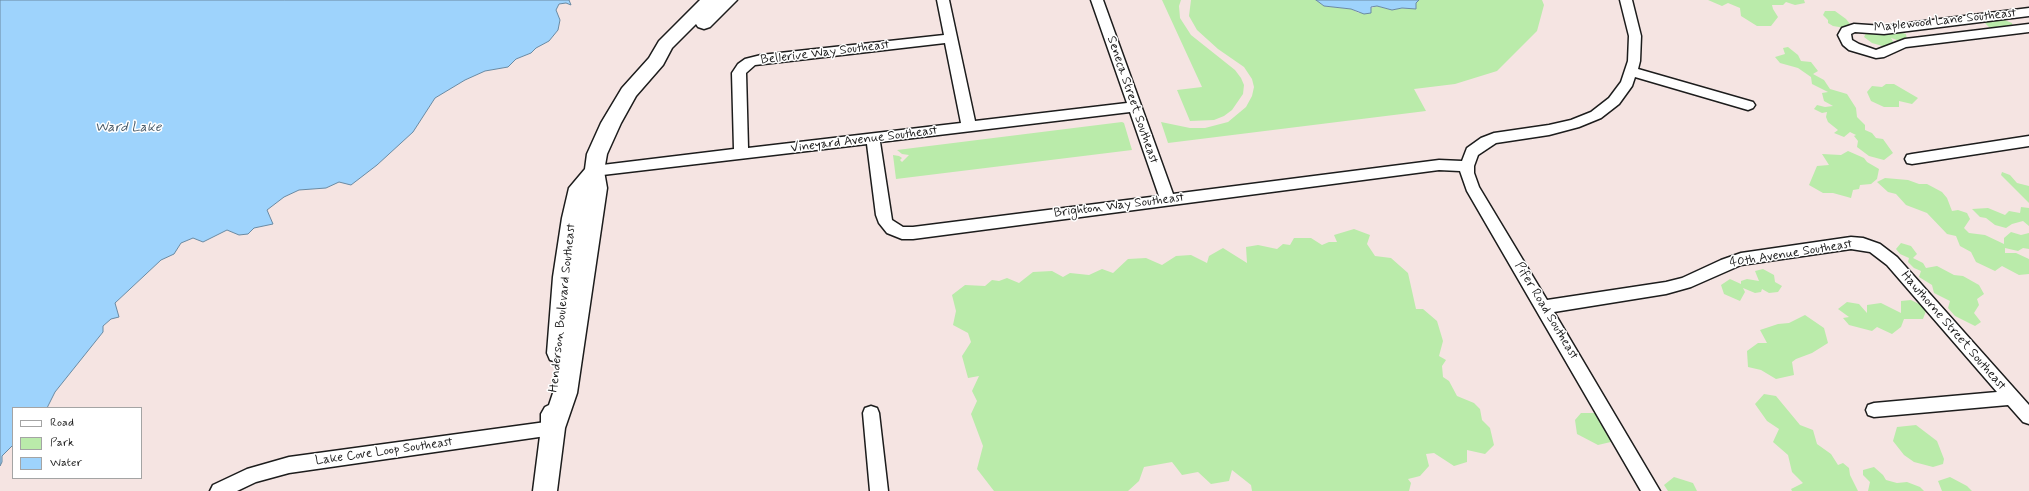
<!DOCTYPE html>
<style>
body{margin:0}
#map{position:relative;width:2029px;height:491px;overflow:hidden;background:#f5e4e2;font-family:Mynerve,sans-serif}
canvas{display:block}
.legend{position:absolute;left:12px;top:407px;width:130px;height:72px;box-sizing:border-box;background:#fff;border:1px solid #a4a4a4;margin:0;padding:5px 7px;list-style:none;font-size:12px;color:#1c1c1c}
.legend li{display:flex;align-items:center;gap:8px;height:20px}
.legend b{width:20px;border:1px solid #a4a4a4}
</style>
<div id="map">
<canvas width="2029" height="491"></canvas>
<ul class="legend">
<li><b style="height:5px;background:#fff"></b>Road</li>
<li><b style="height:11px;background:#baebaa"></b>Park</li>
<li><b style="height:11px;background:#9ed3fc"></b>Water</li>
</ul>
</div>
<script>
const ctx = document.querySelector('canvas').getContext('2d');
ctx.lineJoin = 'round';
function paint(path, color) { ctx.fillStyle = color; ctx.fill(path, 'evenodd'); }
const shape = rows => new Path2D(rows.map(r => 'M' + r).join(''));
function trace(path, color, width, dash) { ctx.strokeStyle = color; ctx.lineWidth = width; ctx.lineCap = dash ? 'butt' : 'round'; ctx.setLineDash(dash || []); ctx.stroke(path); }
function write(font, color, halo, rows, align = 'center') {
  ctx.font = font + ' Mynerve,sans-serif'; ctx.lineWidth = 3; ctx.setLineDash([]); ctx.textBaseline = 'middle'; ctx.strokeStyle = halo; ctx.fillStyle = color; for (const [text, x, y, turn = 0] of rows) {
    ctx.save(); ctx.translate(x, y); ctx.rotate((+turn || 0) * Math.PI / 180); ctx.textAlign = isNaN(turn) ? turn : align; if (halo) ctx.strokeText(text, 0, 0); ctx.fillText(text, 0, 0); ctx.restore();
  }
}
paint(shape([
 [1162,0,1181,0,1179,6,1180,18,1191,35,1235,70,1241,78,1244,85,1243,94,1232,110,1224,116,1214,120,1190,121,1177,90,1202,87],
 [1191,0,1316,0,1324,6,1351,9,1359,13,1377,6,1392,10,1402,8,1416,9,1416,3,1419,0,1542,0,1544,5,1537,31,1497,71,1455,84,1414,89,1426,111,1168,143,1161,122,1190,128,1205,128,1228,122,1246,107,1252,96,1254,87,1252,79,1244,67,1218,49,1197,30,1189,16],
 [1708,0,1804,0,1805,3,1795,5,1786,2,1783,5,1772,5,1773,9,1778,17,1771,26,1757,26,1741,16,1740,8,1728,3,1722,6],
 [1825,11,1835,11,1846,19,1850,24,1845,28,1833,26,1828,23,1828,20,1823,15],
 [1997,17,2012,23,2014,32,1991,29,1985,23,1987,18],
 [1894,30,1906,34,1907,40,1900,41,1891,38,1894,43,1886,47,1872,43,1864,37,1867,31,1888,34,1888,31],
 [1788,47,1798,55,1801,61,1811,62,1818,71,1813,74,1824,80,1830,89,1847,94,1856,108,1857,117,1865,125,1865,130,1872,133,1876,138,1883,139,1893,153,1884,160,1869,156,1857,147,1858,141,1854,136,1856,135,1850,132,1844,137,1834,133,1838,130,1828,122,1826,117,1827,112,1822,113,1814,109,1817,105,1825,107,1833,106,1824,101,1822,93,1828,92,1812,84,1811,77,1798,68,1780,63,1775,57,1785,54,1783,48],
 [1886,84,1894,84,1918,98,1912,104,1899,101,1899,107,1884,107,1871,101,1867,92,1872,86,1882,87],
 [1122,122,1124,123,1132,150,896,179,893,155,899,156,902,158,900,160,902,162,909,155,902,154,897,150],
 [1848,151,1864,158,1867,162,1879,169,1877,179,1871,184,1860,185,1859,189,1853,190,1851,198,1833,193,1823,193,1809,185,1817,166,1829,165,1822,154,1841,155],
 [2002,172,2010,175,2017,183,2029,186,2029,203,2001,175],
 [1885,178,1908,180,1919,184,1927,184,1942,192,1947,198,1952,211,1958,210,1967,213,1970,219,1964,228,1969,233,1985,235,2004,244,2004,238,2011,232,2021,235,2029,233,2029,249,2023,248,2018,251,2005,248,2005,253,2016,253,2029,259,2029,274,2019,275,2002,266,1995,271,1976,262,1971,252,1960,246,1956,236,1947,234,1927,213,1906,205,1896,194,1888,192,1877,182],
 [2021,207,2029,208,2029,226,2023,221,2012,224,2006,228,1995,225,1986,218,1980,217,1972,209,1988,208,2005,215,2009,211,2020,213],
 [1354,229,1370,235,1367,244,1375,256,1391,258,1408,273,1416,309,1423,309,1437,321,1443,341,1439,356,1446,360,1442,366,1443,377,1449,381,1457,396,1474,403,1480,409,1482,420,1490,428,1494,445,1485,454,1467,450,1467,462,1454,466,1434,453,1426,454,1429,466,1420,476,1408,479,1411,483,1409,491,1252,491,1251,485,1232,470,1229,481,1211,484,1198,472,1182,475,1172,462,1144,467,1139,481,1128,491,994,491,977,469,983,446,971,414,977,401,972,391,979,376,968,378,962,356,971,342,968,333,953,325,956,311,952,295,965,285,985,286,992,280,999,281,1007,278,1019,283,1033,272,1052,271,1063,277,1070,273,1089,275,1102,269,1113,273,1128,259,1146,258,1162,265,1176,256,1191,255,1207,263,1209,256,1223,248,1247,263,1246,247,1258,245,1277,249,1283,244,1290,245,1294,238,1311,238,1322,245,1329,242,1337,242,1334,235],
 [1901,243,1911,246,1917,254,1913,258,1923,263,1926,268,1937,266,1954,275,1963,276,1979,285,1984,294,1977,299,1979,305,1974,313,1981,322,1975,326,1955,316,1948,308,1950,301,1934,293,1932,285,1919,277,1921,271,1914,268,1908,262,1909,258,1900,254,1896,249],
 [1763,269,1774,275,1775,282,1782,286,1778,292,1769,293,1762,289,1761,292,1755,293,1743,288,1745,292,1740,301,1724,294,1721,285,1730,279,1741,284,1741,281,1747,279,1759,281,1755,271],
 [1911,300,1927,308,1923,319,1904,319,1901,327,1892,334,1877,327,1872,331,1849,325,1843,318,1849,317,1838,309,1847,302,1859,304,1867,313,1867,305,1881,303,1901,313,1901,301],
 [1805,315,1824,328,1828,343,1812,353,1796,359,1792,362,1794,375,1776,379,1761,370,1748,367,1747,351,1758,343,1767,343,1760,330,1778,324,1789,323],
 [1764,394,1776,396,1800,425,1813,430,1817,444,1831,454,1838,465,1843,463,1849,468,1850,475,1858,491,1792,491,1791,489,1803,483,1792,472,1788,455,1773,442,1779,429,1767,421,1755,404],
 [1581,413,1597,413,1615,441,1598,445,1577,434,1575,420],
 [1916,425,1937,441,1944,459,1943,464,1933,467,1914,462,1904,455,1893,441,1897,427],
 [1874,467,1883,475,1886,480,1897,483,1907,482,1920,487,1924,491,1868,491,1870,482,1863,475,1863,470],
 [1674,477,1693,483,1697,491,1668,491,1664,485],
 [1950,477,1967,486,1972,491,1942,491,1938,481]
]), '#baebaa');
const water = shape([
 [0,0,569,0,571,5,566,3,559,4,556,10,560,20,558,30,549,41,536,48,531,53,516,59,508,67,485,71,465,80,435,98,413,132,377,165,351,185,339,182,326,188,299,190,284,197,267,210,273,224,254,228,248,234,239,235,227,230,203,242,193,238,181,243,174,254,161,260,115,303,119,317,111,319,103,326,103,332,55,392,47,408,13,408,13,445,2,456,2,462,0,466,0,0],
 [1316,0,1419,0,1416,3,1416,9,1402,8,1392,10,1377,6,1371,7,1371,13,1364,14,1351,9,1324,6,1316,0]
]);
paint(water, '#9ed3fc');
trace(water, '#6a8aa2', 1);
const minor = shape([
 [937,0,949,0,975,121,1127,103,1091,0,1103,0,1173,194,1439,160,1462,161,1467,148,1481,138,1494,133,1549,125,1571,120,1591,112,1609,98,1621,82,1628,61,1629,36,1620,0,1632,0,1641,36,1640,61,1638,69,1753,102,1755,105,1753,108,1748,110,1635,77,1632,86,1619,104,1601,118,1579,127,1549,135,1496,143,1478,155,1474,166,1474,173,1479,187,1547,300,1666,282,1682,278,1721,260,1741,253,1851,237,1863,238,1880,244,1897,257,2029,405,2029,424,2023,422,2008,405,1874,417,1868,415,1866,410,1868,405,1874,403,1997,392,1887,265,1870,252,1851,249,1741,265,1691,287,1666,294,1554,312,1660,491,1641,491,1467,191,1460,171,1439,170,913,239,902,239,887,233,879,223,876,215,867,144,594,176,589,175,587,171,589,167,594,166,734,149,732,73,738,64,745,59,761,55,944,35,937,0],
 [945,43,961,123,748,148,746,73,755,65,945,43],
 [1130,112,1159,196,913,227,903,227,892,220,880,142,1130,112],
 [2029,8,2029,16,1884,34,1855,32,1851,34,1852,40,1859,44,1876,50,1905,39,2029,24,2029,32,1906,47,1884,57,1876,58,1849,50,1843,45,1838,35,1842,28,1854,24,1884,26,2029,8],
 [2029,136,2029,146,1912,164,1907,163,1905,159,1907,155,1912,154,2029,136],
 [871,406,877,408,879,413,888,491,870,491,863,413,865,408,871,406],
 [553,421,559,423,562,428,559,433,553,435,289,473,256,482,237,491,210,491,213,485,247,469,289,457,553,421]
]);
const secondary = shape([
 [700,0,737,0,710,27,704,29,698,27,696,24,672,48,663,65,636,96,621,123,607,154,604,171,607,188,577,393,565,428,557,491,533,491,541,428,541,414,545,407,549,405,553,393,558,362,550,360,547,353,553,277,562,218,569,188,585,169,587,154,601,123,622,88,649,58,659,41,700,0]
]);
trace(minor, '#1c1c1c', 3);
trace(secondary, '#1c1c1c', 3);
paint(minor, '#fff');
paint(secondary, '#fff');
write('13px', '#1c1c1c', '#fff', [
 ["Maplewood Lane Southeast",1945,21,-6],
 ["Bellerive Way Southeast",825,53,-7],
 ["Seneca Street Southeast",1132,100,71],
 ["Vineyard Avenue Southeast",864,140,-7],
 ["Brighton Way Southeast",1119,206,-7],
 ["40th Avenue Southeast",1791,254,-9],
 ["Henderson Boulevard Southeast",563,308,-84],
 ["Pifer Road Southeast",1546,311,59],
 ["Hawthorne Street Southeast",1953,331,49],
 ["Lake Cove Loop Southeast",384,452,-8]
]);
write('italic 14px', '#4a5c6a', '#fff', [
 ["Ward Lake",128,128]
]);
</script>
